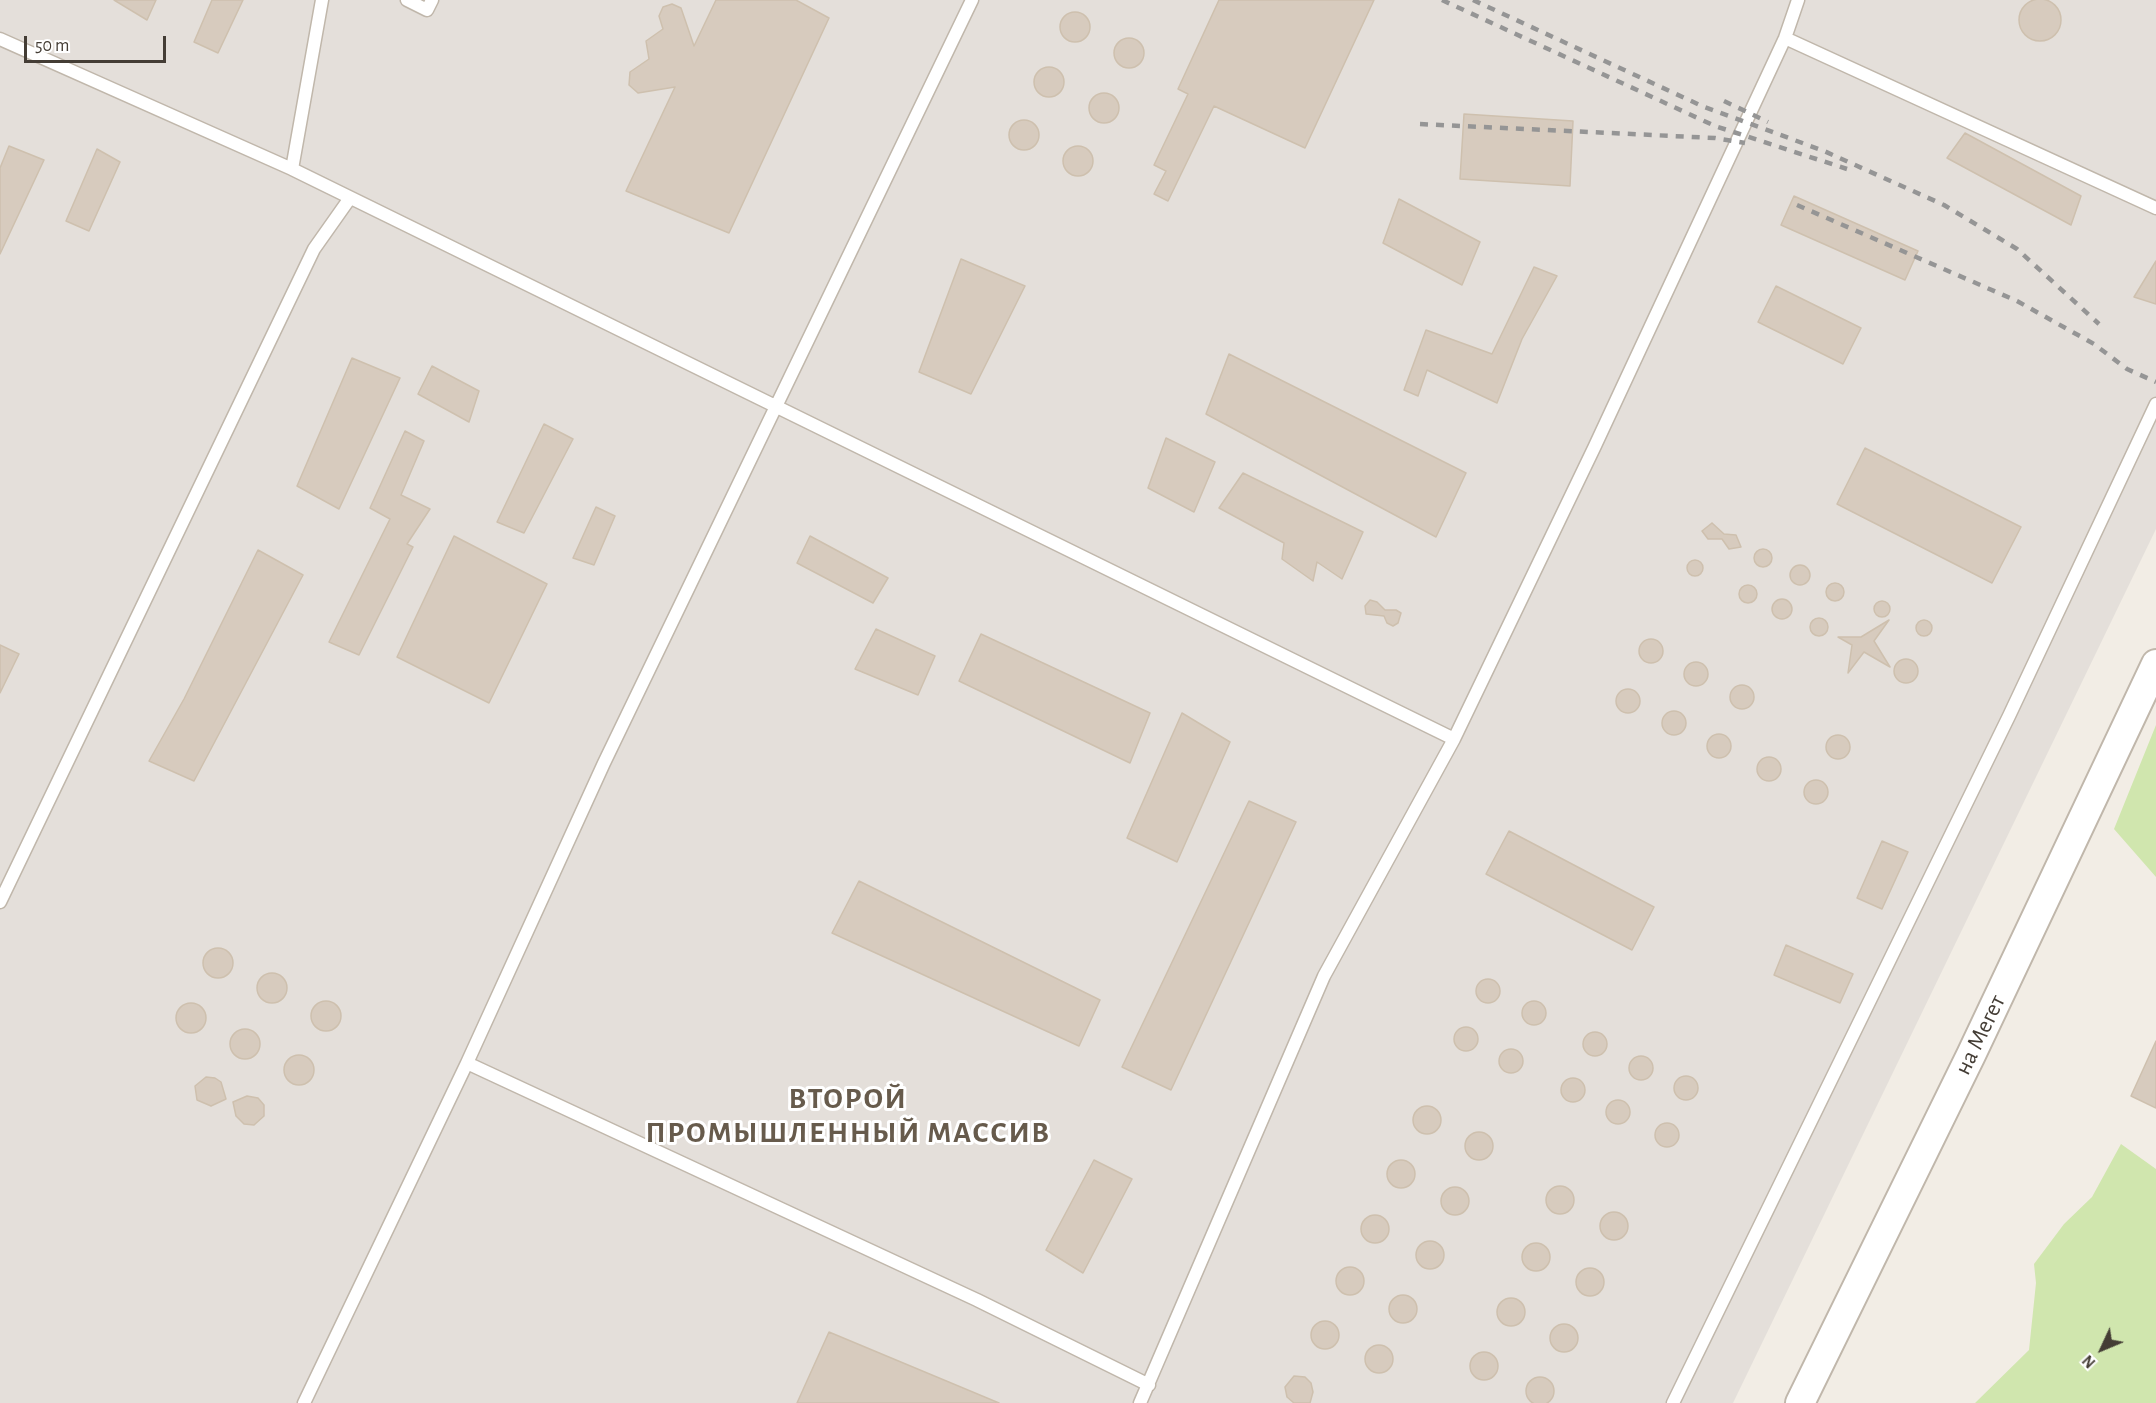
<!DOCTYPE html>
<meta charset="utf-8">
<style>
body{margin:0}
#map{position:relative;width:2156px;height:1403px;overflow:hidden;background:#f2ede5;font-family:"Alegreya Sans",sans-serif}
canvas{display:block}
.north{position:absolute;left:2072px;top:1319px;width:60px;height:60px;-webkit-text-stroke:4px #fff;paint-order:stroke;rotate:226deg;font-size:16px;font-weight:700;line-height:24px;text-align:center;color:#443d35}
.north::after{content:'';display:block;margin:auto;width:21px;height:27px;background:#443d35;clip-path:polygon(50% 0,100% 100%,50% 72%,0 100%)}
.scale{position:absolute;left:24px;top:36px;width:142px;height:27px;box-sizing:border-box;border:3px solid #443d35;border-top:0;padding-left:8px;font-size:18px;line-height:21px;white-space:nowrap;color:#443d35;-webkit-text-stroke:4px #fff;paint-order:stroke}
</style>
<div id="map">
<canvas width="2156" height="1403"></canvas>
<div class="north">N</div>
<div class="scale">50 m</div>
</div>
<script>
const ctx = document.querySelector('canvas').getContext('2d');
ctx.lineJoin = 'round';
function paint(path, color) { ctx.fillStyle = color; ctx.fill(path, 'evenodd'); }
const shape = rows => new Path2D(rows.map(r => 'M' + r).join(''));
function trace(path, color, width, dash) { ctx.strokeStyle = color; ctx.lineWidth = width; ctx.lineCap = dash ? 'butt' : 'round'; ctx.setLineDash(dash || []); ctx.stroke(path); }
function write(font, color, halo, rows, align = 'center') {
  ctx.font = font + ' "Alegreya Sans",sans-serif'; ctx.lineWidth = 6; ctx.setLineDash([]); ctx.textBaseline = 'middle'; ctx.strokeStyle = halo; ctx.fillStyle = color; for (const [text, x, y, turn = 0] of rows) {
    ctx.save(); ctx.translate(x, y); ctx.rotate((+turn || 0) * Math.PI / 180); ctx.textAlign = isNaN(turn) ? turn : align; if (halo) ctx.strokeText(text, 0, 0); ctx.fillText(text, 0, 0); ctx.restore();
  }
}
paint(shape([
 [0,0,2156,0,2156,529,1733,1403,0,1403]
]), '#e4dfda');
paint(shape([
 [2156,725,2156,877,2114,829],
 [2121,1144,2156,1169,2156,1403,1975,1403,2029,1350,2036,1283,2034,1264,2064,1224,2092,1197]
]), '#d0e6ae');
const building = shape([
 '2019 20a21 21 0 1 1 42 0a21 21 0 1 1-42 0Z',
 [114,0,156,0,147,20,114,0],
 [212,0,243,0,218,53,194,42,212,0],
 [716,0,796,0,829,18,729,233,626,191,675,87,638,93,629,85,630,72,649,59,646,41,663,29,659,16,663,7,672,4,681,8,694,46,716,0],
 [1219,0,1374,0,1305,148,1214,106,1168,201,1154,194,1166,171,1154,165,1188,94,1178,89,1219,0],
 '1060 27a15 15 0 1 1 30 0a15 15 0 1 1-30 0Z',
 '1114 53a15 15 0 1 1 30 0a15 15 0 1 1-30 0Z',
 '1034 82a15 15 0 1 1 30 0a15 15 0 1 1-30 0Z',
 '1089 108a15 15 0 1 1 30 0a15 15 0 1 1-30 0Z',
 [1464,114,1573,121,1570,186,1460,179,1464,114],
 '1009 135a15 15 0 1 1 30 0a15 15 0 1 1-30 0Z',
 [1965,133,2081,196,2071,225,1947,158,1965,133],
 [9,146,44,160,0,254,0,168,9,146],
 '1063 161a15 15 0 1 1 30 0a15 15 0 1 1-30 0Z',
 [97,149,120,162,89,231,66,221,97,149],
 [1794,196,1918,251,1905,280,1781,225,1794,196],
 [1399,199,1480,242,1462,285,1383,243,1399,199],
 [961,259,1025,286,971,394,919,372,961,259],
 [2156,261,2156,304,2134,297,2156,261],
 [1534,267,1557,276,1522,339,1497,403,1427,370,1418,396,1404,390,1426,330,1492,354,1534,267],
 [1776,286,1861,328,1843,364,1758,322,1776,286],
 [1229,354,1466,473,1436,537,1206,414,1229,354],
 [352,358,400,378,339,509,297,486,352,358],
 [432,366,479,391,469,422,418,394,432,366],
 [544,424,573,439,524,533,497,522,544,424],
 [405,431,424,441,401,495,430,509,407,544,413,547,359,655,329,642,390,519,370,508,405,431],
 [1166,438,1215,462,1194,512,1148,488,1166,438],
 [1865,448,2021,527,1992,583,1837,504,1865,448],
 [1243,473,1363,532,1342,579,1317,562,1313,581,1282,559,1284,543,1219,508,1243,473],
 [596,507,615,516,594,565,573,558,596,507],
 [1712,523,1724,534,1736,535,1741,547,1729,549,1722,539,1708,539,1702,531,1712,523],
 [454,536,547,584,489,703,397,657,454,536],
 [810,536,888,578,873,603,797,563,810,536],
 '1754 558a9 9 0 1 1 18 0a9 9 0 1 1-18 0Z',
 [258,550,303,575,194,781,149,761,184,699,258,550],
 '1687 568a8 8 0 1 1 16 0a8 8 0 1 1-16 0Z',
 '1790 575a10 10 0 1 1 20 0a10 10 0 1 1-20 0Z',
 '1826 592a9 9 0 1 1 18 0a9 9 0 1 1-18 0Z',
 '1739 594a9 9 0 1 1 18 0a9 9 0 1 1-18 0Z',
 '1772 609a10 10 0 1 1 20 0a10 10 0 1 1-20 0Z',
 [1370,600,1377,602,1385,610,1396,610,1401,613,1398,623,1393,626,1387,623,1384,616,1366,614,1365,606,1370,600],
 '1874 609a8 8 0 1 1 16 0a8 8 0 1 1-16 0Z',
 '1810 627a9 9 0 1 1 18 0a9 9 0 1 1-18 0Z',
 [1889,620,1874,641,1890,667,1864,652,1848,673,1852,645,1838,637,1861,637,1889,620],
 '1916 628a8 8 0 1 1 16 0a8 8 0 1 1-16 0Z',
 [876,629,935,656,918,695,855,669,876,629],
 [981,634,1150,713,1130,763,959,681,981,634],
 '1639 651a12 12 0 1 1 24 0a12 12 0 1 1-24 0Z',
 [0,645,19,654,0,693,0,645],
 '1894 671a12 12 0 1 1 24 0a12 12 0 1 1-24 0Z',
 '1684 674a12 12 0 1 1 24 0a12 12 0 1 1-24 0Z',
 '1730 697a12 12 0 1 1 24 0a12 12 0 1 1-24 0Z',
 '1616 701a12 12 0 1 1 24 0a12 12 0 1 1-24 0Z',
 '1662 723a12 12 0 1 1 24 0a12 12 0 1 1-24 0Z',
 [1182,713,1230,742,1177,862,1127,838,1182,713],
 '1707 746a12 12 0 1 1 24 0a12 12 0 1 1-24 0Z',
 '1826 747a12 12 0 1 1 24 0a12 12 0 1 1-24 0Z',
 '1757 769a12 12 0 1 1 24 0a12 12 0 1 1-24 0Z',
 '1804 792a12 12 0 1 1 24 0a12 12 0 1 1-24 0Z',
 [1249,801,1296,822,1171,1090,1122,1067,1249,801],
 [1509,831,1654,907,1632,950,1486,874,1509,831],
 [1882,841,1908,852,1882,909,1857,898,1882,841],
 [859,881,1100,1000,1079,1046,832,933,859,881],
 [1786,945,1853,974,1840,1003,1774,975,1786,945],
 '203 963a15 15 0 1 1 30 0a15 15 0 1 1-30 0Z',
 '257 988a15 15 0 1 1 30 0a15 15 0 1 1-30 0Z',
 '1476 991a12 12 0 1 1 24 0a12 12 0 1 1-24 0Z',
 '1522 1013a12 12 0 1 1 24 0a12 12 0 1 1-24 0Z',
 '311 1016a15 15 0 1 1 30 0a15 15 0 1 1-30 0Z',
 '176 1018a15 15 0 1 1 30 0a15 15 0 1 1-30 0Z',
 '1454 1039a12 12 0 1 1 24 0a12 12 0 1 1-24 0Z',
 '230 1044a15 15 0 1 1 30 0a15 15 0 1 1-30 0Z',
 '1583 1044a12 12 0 1 1 24 0a12 12 0 1 1-24 0Z',
 [2156,1041,2156,1108,2131,1096,2156,1041],
 '1499 1061a12 12 0 1 1 24 0a12 12 0 1 1-24 0Z',
 '284 1070a15 15 0 1 1 30 0a15 15 0 1 1-30 0Z',
 '1629 1068a12 12 0 1 1 24 0a12 12 0 1 1-24 0Z',
 '1674 1088a12 12 0 1 1 24 0a12 12 0 1 1-24 0Z',
 [206,1077,215,1078,221,1082,226,1099,211,1106,197,1100,195,1086,206,1077],
 '1561 1090a12 12 0 1 1 24 0a12 12 0 1 1-24 0Z',
 [247,1096,258,1098,264,1105,264,1116,254,1125,244,1124,236,1116,233,1102,247,1096],
 '1606 1112a12 12 0 1 1 24 0a12 12 0 1 1-24 0Z',
 '1413 1120a14 14 0 1 1 28 0a14 14 0 1 1-28 0Z',
 '1655 1135a12 12 0 1 1 24 0a12 12 0 1 1-24 0Z',
 '1465 1146a14 14 0 1 1 28 0a14 14 0 1 1-28 0Z',
 '1387 1174a14 14 0 1 1 28 0a14 14 0 1 1-28 0Z',
 [1094,1160,1132,1179,1083,1273,1046,1250,1094,1160],
 '1546 1200a14 14 0 1 1 28 0a14 14 0 1 1-28 0Z',
 '1441 1201a14 14 0 1 1 28 0a14 14 0 1 1-28 0Z',
 '1600 1226a14 14 0 1 1 28 0a14 14 0 1 1-28 0Z',
 '1361 1229a14 14 0 1 1 28 0a14 14 0 1 1-28 0Z',
 '1416 1255a14 14 0 1 1 28 0a14 14 0 1 1-28 0Z',
 '1522 1257a14 14 0 1 1 28 0a14 14 0 1 1-28 0Z',
 '1336 1281a14 14 0 1 1 28 0a14 14 0 1 1-28 0Z',
 '1576 1282a14 14 0 1 1 28 0a14 14 0 1 1-28 0Z',
 '1389 1309a14 14 0 1 1 28 0a14 14 0 1 1-28 0Z',
 '1497 1312a14 14 0 1 1 28 0a14 14 0 1 1-28 0Z',
 '1311 1335a14 14 0 1 1 28 0a14 14 0 1 1-28 0Z',
 '1550 1338a14 14 0 1 1 28 0a14 14 0 1 1-28 0Z',
 [829,1332,999,1403,797,1403,829,1332],
 '1365 1359a14 14 0 1 1 28 0a14 14 0 1 1-28 0Z',
 '1470 1366a14 14 0 1 1 28 0a14 14 0 1 1-28 0Z',
 [1294,1376,1305,1377,1311,1383,1313,1392,1310,1403,1294,1403,1287,1397,1285,1387,1294,1376],
 '1526 1391a14 14 0 1 1 28 0a14 14 0 1 1-28 0Z'
]);
paint(building, '#d7cbbe');
trace(building, '#cec0ae', 1.5);
const service = shape([
 [407,0,427,10,432,0],
 [972,0,604,763,467,1063,977,1300,1149,1385],
 [1785,38,2156,208],
 [0,39,292,169,1454,739],
 [292,169,322,0],
 [0,902,314,249,350,198],
 [304,1403,467,1063],
 [1140,1403,1324,976,1454,739,1594,448,1785,38,1798,0],
 [1673,1403,2009,716,2156,404]
]);
const tertiary = shape([
 [1800,1403,1971,1055,2156,664]
]);
trace(service, '#c0b7ab', 15);
trace(tertiary, '#c0b7ab', 32);
trace(service, '#fff', 12);
trace(tertiary, '#fff', 28);
trace(shape([
 [1442,0,1715,126,1847,169],
 [1473,0,1702,106,1824,151,1944,205,2017,249,2099,324],
 [1724,101,1768,122],
 [1420,124,1715,138,1745,143],
 [1797,205,2017,301,2094,344,2127,369,2156,382]
]), '#959595', 4.5, [8, 8]);
write('24px', '#443d35', '#fff', [
 ["на Мегет",1980,1035,-64]
]);
ctx.letterSpacing = '1.5px';
write('bold 30px', '#675b4c', '#fff', [
 ["ВТОРОЙ",848,1099],
 ["ПРОМЫШЛЕННЫЙ МАССИВ",848,1133]
]);
ctx.letterSpacing = '0px';
</script>
